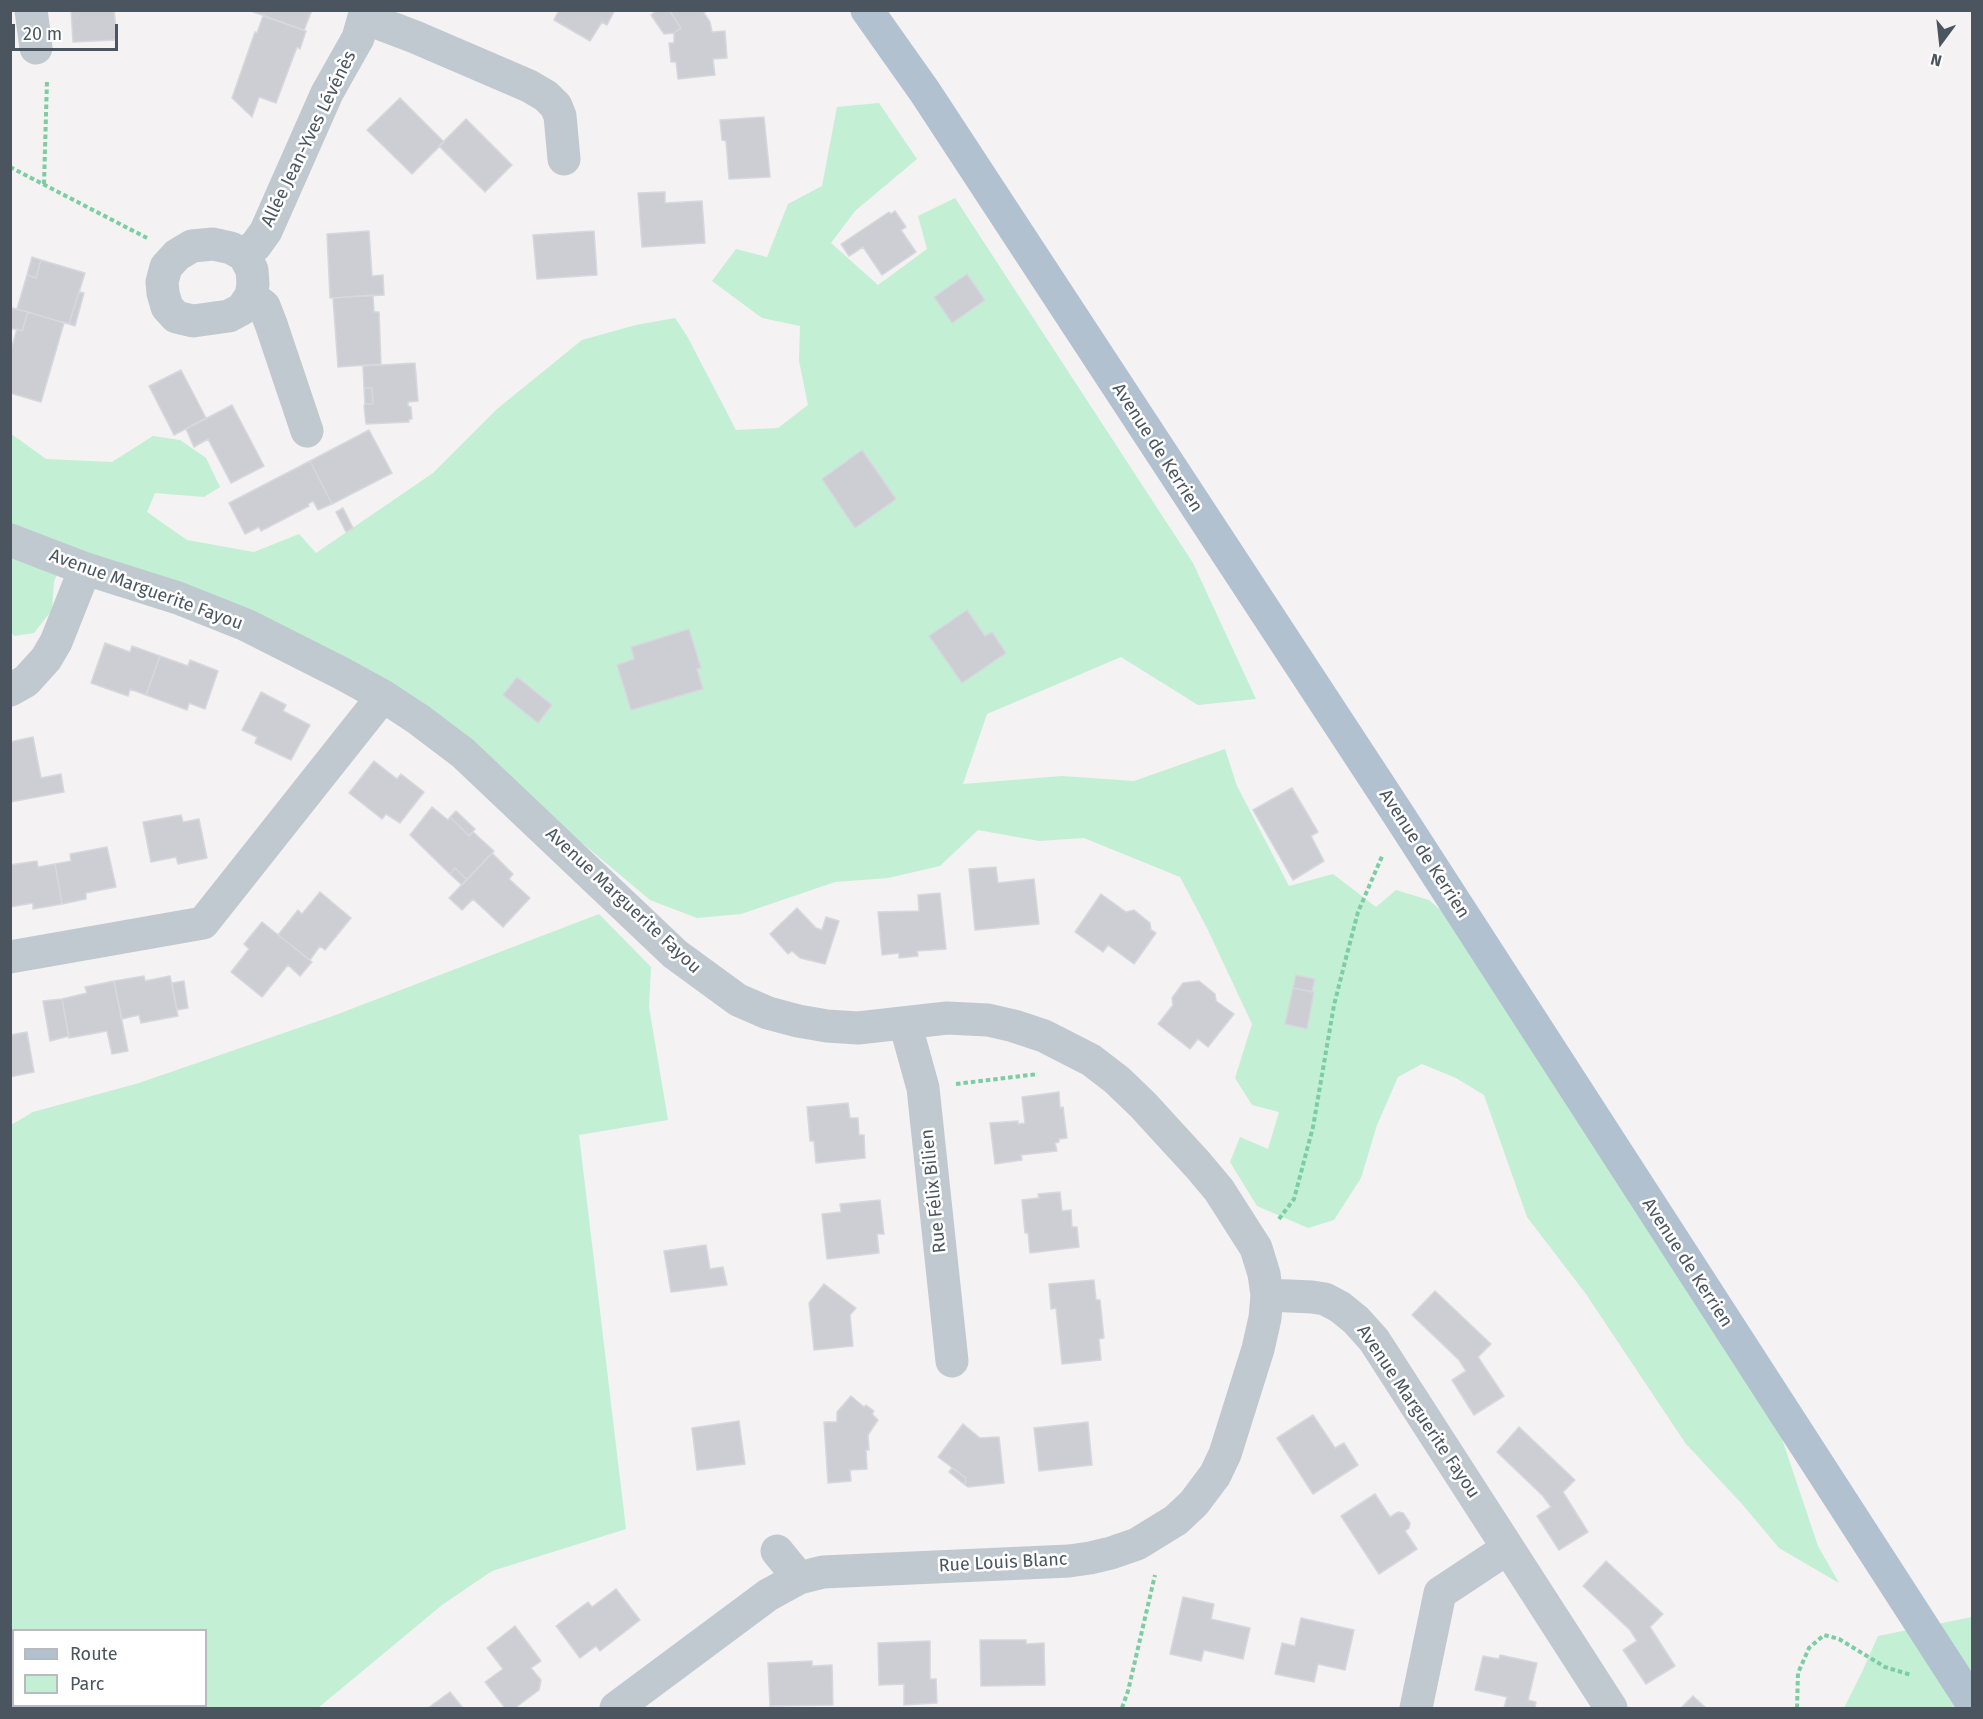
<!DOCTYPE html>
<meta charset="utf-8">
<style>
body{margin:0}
#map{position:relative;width:1983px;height:1719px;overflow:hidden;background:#f4f2f2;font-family:"Fira Sans",sans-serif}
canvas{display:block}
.frame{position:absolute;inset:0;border:12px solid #4a555f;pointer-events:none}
.legend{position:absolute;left:12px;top:1629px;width:195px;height:78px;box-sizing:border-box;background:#fff;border:2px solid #b7bbbf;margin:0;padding:8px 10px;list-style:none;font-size:18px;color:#4a555f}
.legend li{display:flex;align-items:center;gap:12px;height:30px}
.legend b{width:30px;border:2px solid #b7bbbf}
.north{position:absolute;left:1911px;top:12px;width:60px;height:60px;-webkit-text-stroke:4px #fff;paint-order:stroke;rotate:195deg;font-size:16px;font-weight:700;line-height:24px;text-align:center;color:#4a555f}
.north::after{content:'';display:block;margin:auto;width:21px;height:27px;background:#4a555f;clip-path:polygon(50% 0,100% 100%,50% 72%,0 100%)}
.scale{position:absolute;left:12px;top:24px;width:106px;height:27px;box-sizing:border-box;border:3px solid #4a555f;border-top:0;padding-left:8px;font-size:18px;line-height:21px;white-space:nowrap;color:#4a555f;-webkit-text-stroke:4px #fff;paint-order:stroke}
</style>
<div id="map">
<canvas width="1983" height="1719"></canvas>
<div class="frame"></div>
<ul class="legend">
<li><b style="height:8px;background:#b2c1cf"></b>Route</li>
<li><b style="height:16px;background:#c3efd4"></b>Parc</li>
</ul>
<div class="north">N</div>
<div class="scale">20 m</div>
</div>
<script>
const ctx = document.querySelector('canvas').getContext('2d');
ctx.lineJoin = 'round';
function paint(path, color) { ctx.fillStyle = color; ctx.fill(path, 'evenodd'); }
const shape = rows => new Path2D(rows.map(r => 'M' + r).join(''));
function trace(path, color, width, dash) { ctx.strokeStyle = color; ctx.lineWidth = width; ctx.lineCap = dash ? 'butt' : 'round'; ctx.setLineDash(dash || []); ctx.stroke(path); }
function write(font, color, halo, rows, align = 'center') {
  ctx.font = font + ' "Fira Sans",sans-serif'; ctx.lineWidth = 5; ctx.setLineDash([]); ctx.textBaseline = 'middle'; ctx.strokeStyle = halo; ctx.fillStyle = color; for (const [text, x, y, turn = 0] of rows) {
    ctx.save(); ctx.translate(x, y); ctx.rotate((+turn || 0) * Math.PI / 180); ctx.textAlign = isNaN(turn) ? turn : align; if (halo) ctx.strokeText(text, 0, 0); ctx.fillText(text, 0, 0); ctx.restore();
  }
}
paint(shape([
 [879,103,917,159,855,211,831,243,878,285,927,249,918,216,955,198,1193,563,1256,699,1198,705,1121,657,987,714,963,784,1062,776,1134,781,1225,749,1237,786,1289,886,1333,874,1376,907,1396,890,1429,900,1446,915,1781,1436,1818,1546,1839,1583,1779,1548,1742,1504,1686,1444,1586,1294,1527,1217,1484,1095,1456,1078,1422,1064,1398,1077,1377,1125,1361,1178,1334,1220,1308,1228,1257,1206,1230,1162,1240,1137,1268,1149,1279,1112,1252,1105,1235,1078,1252,1024,1207,928,1180,877,1084,838,1039,841,978,830,940,866,888,878,835,882,741,914,697,918,650,900,575,837,479,749,67,548,54,582,52,610,34,633,14,636,10,630,10,433,46,459,112,462,153,436,180,440,206,458,220,487,204,497,155,493,147,512,187,540,254,552,299,534,316,553,433,473,497,409,582,340,636,325,675,318,687,336,736,430,778,428,808,405,799,361,800,326,762,318,712,281,736,249,767,257,788,204,822,186,837,107],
 [599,914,651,967,649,1007,668,1120,579,1135,626,1529,492,1571,442,1605,318,1708,14,1708,10,1704,11,1125,33,1112,139,1083,333,1016],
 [14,1630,206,1630,206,1706,14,1706],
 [1972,1617,1972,1708,1844,1708,1862,1672,1878,1636]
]), '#c3efd4');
const building = shape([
 [71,10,114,10,117,40,73,42,71,10],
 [248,10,312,10,304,30,248,10],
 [559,10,615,10,607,25,602,22,590,41,554,20,559,10],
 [657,10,669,10,681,28,674,33,664,34,651,15,657,10],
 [669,10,707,10,704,13,710,22,712,32,725,31,727,58,713,59,715,75,678,79,676,62,671,62,669,43,674,43,674,33,681,28,669,10],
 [263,16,306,31,300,49,297,47,276,103,259,97,252,117,232,98,255,32,257,33,263,16],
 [400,98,444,142,412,174,367,130,400,98],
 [764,117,770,177,729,179,726,141,722,140,720,120,764,117],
 [466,119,512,165,485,192,439,146,466,119],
 [665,192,665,203,702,201,705,243,642,247,638,193,665,192],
 [895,211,906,227,901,230,916,252,882,275,863,247,849,256,841,244,889,212,891,214,895,211],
 [369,231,372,276,383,275,384,295,330,298,327,234,369,231],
 [594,231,597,275,537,279,533,235,594,231],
 [32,257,41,260,36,278,27,275,32,257],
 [41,260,85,273,69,324,17,309,27,275,36,278,41,260],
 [967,274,985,300,952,323,934,297,967,274],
 [79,292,84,293,75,326,69,324,79,292],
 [373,295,374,312,379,312,381,364,338,367,333,298,373,295],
 [12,308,28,312,22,331,10,328,12,308],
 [28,312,64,323,41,402,10,393,10,353,17,329,22,331,28,312],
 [415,363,418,401,408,402,408,406,411,407,412,419,409,419,409,422,366,424,364,406,365,404,373,404,372,388,364,388,363,366,415,363],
 [181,370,206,418,174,435,149,386,181,370],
 [364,388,372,388,373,404,365,404,364,388],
 [232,405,264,466,231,483,208,439,194,447,186,429,232,405],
 [369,430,392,473,332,504,310,461,369,430],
 [862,450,896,499,855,528,822,479,862,450],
 [310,461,332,504,318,510,313,501,308,504,309,506,261,531,259,527,245,534,229,503,310,461],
 [343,508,353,528,346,532,336,512,343,508],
 [967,610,985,636,992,632,1006,653,962,683,929,636,967,610],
 [689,629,701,668,697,669,703,689,631,710,617,665,634,659,631,647,689,629],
 [105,643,130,652,132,646,160,656,146,695,130,689,128,696,91,683,105,643],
 [160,656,188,666,190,660,218,671,205,709,189,703,187,710,146,695,160,656],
 [517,677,552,705,538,723,503,695,517,677],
 [261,692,286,705,283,711,310,725,291,760,255,743,257,737,242,730,261,692],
 [33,737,41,778,61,774,64,792,10,802,10,742,33,737],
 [374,761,397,779,401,774,424,792,400,823,386,814,382,819,349,793,374,761],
 [1292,788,1318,832,1311,836,1324,861,1293,880,1253,810,1292,788],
 [432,807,448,820,450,817,469,836,473,832,494,851,467,880,455,868,450,874,410,835,432,807],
 [456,811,475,829,469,836,450,817,456,811],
 [181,815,183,822,199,819,207,858,178,864,176,857,151,862,143,822,181,815],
 [107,847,116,887,86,893,86,899,62,904,55,864,71,861,70,854,107,847],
 [492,853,513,874,509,879,530,898,503,927,473,899,462,910,449,898,492,853],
 [37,861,38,867,55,864,62,904,33,909,33,903,10,907,10,865,37,861],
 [996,867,998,883,1034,879,1039,924,975,930,969,869,996,867],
 [455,868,467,880,462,885,450,874,455,868],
 [320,892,351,918,325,950,320,946,310,960,278,935,298,910,302,914,320,892],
 [940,893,946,949,917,951,918,956,899,958,899,953,882,955,878,912,919,911,918,895,940,893],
 [1101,894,1126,912,1134,910,1150,923,1151,930,1156,933,1134,964,1108,945,1103,952,1075,932,1101,894],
 [797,908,816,928,822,930,826,917,839,921,825,964,800,958,792,951,788,954,770,934,797,908],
 [262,922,312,962,300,976,288,965,262,997,231,972,249,949,244,944,262,922],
 [1296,975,1315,979,1312,992,1293,988,1296,975],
 [144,976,145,981,170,976,178,1016,141,1023,139,1015,122,1019,114,981,144,976],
 [114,981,128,1051,112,1054,107,1031,69,1038,62,999,87,993,85,987,114,981],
 [184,981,188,1008,177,1010,172,983,184,981],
 [1199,981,1215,994,1216,1001,1234,1014,1208,1047,1198,1039,1190,1049,1158,1024,1173,1005,1172,998,1183,983,1199,981],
 [1293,988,1314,992,1307,1029,1285,1024,1293,988],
 [62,999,69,1036,50,1041,43,1001,62,999],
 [27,1032,34,1072,10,1077,10,1035,27,1032],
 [1059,1092,1060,1108,1063,1107,1067,1138,1059,1139,1059,1142,1055,1143,1057,1151,1021,1155,1022,1160,995,1164,990,1123,1018,1121,1018,1124,1025,1123,1022,1097,1059,1092],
 [848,1103,850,1118,858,1118,859,1135,864,1135,865,1158,816,1163,814,1141,810,1141,807,1107,848,1103],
 [1060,1192,1062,1211,1071,1210,1072,1227,1077,1227,1079,1247,1030,1253,1028,1233,1025,1233,1022,1200,1039,1198,1038,1194,1060,1192],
 [880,1200,884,1234,877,1234,879,1253,827,1259,822,1214,841,1212,840,1204,880,1200],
 [706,1245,710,1269,723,1267,727,1285,671,1292,664,1251,706,1245],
 [1094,1280,1096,1300,1100,1300,1104,1338,1099,1339,1101,1360,1062,1364,1056,1308,1051,1309,1049,1284,1094,1280],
 [824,1284,856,1308,850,1315,853,1346,814,1350,809,1303,824,1284],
 [1435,1291,1491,1344,1478,1357,1504,1396,1474,1415,1452,1380,1466,1371,1459,1360,1412,1315,1435,1291],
 [851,1396,864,1407,866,1405,874,1411,872,1414,878,1420,868,1435,869,1450,866,1450,867,1469,850,1470,851,1481,828,1483,824,1422,837,1422,837,1412,851,1396],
 [1313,1415,1335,1448,1344,1443,1358,1465,1313,1494,1277,1438,1313,1415],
 [739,1421,745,1464,697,1470,692,1428,739,1421],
 [1088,1422,1092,1465,1039,1471,1034,1428,1088,1422],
 [963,1424,980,1438,999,1437,1004,1483,968,1487,965,1485,966,1478,938,1457,963,1424],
 [1519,1427,1575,1480,1563,1492,1588,1532,1559,1550,1537,1516,1551,1507,1543,1496,1497,1452,1519,1427],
 [952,1468,966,1478,965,1485,949,1472,952,1468],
 [1375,1494,1390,1517,1398,1512,1403,1513,1410,1523,1409,1528,1405,1531,1417,1549,1379,1574,1341,1516,1375,1494],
 [1606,1561,1663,1614,1650,1627,1675,1666,1646,1684,1623,1650,1637,1641,1630,1630,1583,1586,1606,1561],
 [616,1589,640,1620,600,1651,596,1646,580,1658,556,1626,588,1602,592,1607,616,1589],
 [1183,1597,1214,1604,1211,1619,1250,1628,1243,1659,1204,1650,1201,1661,1170,1654,1183,1597],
 [1301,1618,1354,1630,1345,1670,1318,1664,1314,1682,1275,1674,1282,1643,1295,1646,1301,1618],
 [515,1626,541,1661,531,1668,541,1680,539,1690,515,1708,505,1708,485,1682,503,1669,487,1648,515,1626],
 [980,1640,1026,1640,1026,1644,1044,1643,1045,1685,981,1686,980,1640],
 [930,1641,930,1679,936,1679,937,1703,904,1705,904,1684,879,1685,878,1643,930,1641],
 [1500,1655,1537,1663,1528,1700,1536,1702,1535,1708,1504,1708,1507,1697,1475,1690,1483,1656,1499,1659,1500,1655],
 [812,1661,812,1666,832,1665,833,1705,770,1706,768,1663,812,1661],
 [450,1692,463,1708,428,1708,450,1692],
 [1693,1696,1706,1708,1681,1708,1693,1696]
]);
paint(building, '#ccced4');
trace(building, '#d6d8dd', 1.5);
trace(shape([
 [10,167,147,238],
 [44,184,47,80],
 [956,1084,1038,1074],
 [1279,1219,1294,1199,1313,1127,1334,1005,1347,954,1358,912,1383,854],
 [1122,1708,1128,1691,1155,1575],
 [1797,1708,1798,1673,1809,1648,1824,1635,1839,1639,1885,1667,1911,1675]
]), '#7bcda4', 4, [4.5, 3]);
trace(shape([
 [31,10,36,48],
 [365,18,415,37,529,86,546,96,556,106,560,116,564,159],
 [213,244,231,248,244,255,252,270,253,284,251,296,242,309,229,316,193,321,176,317,167,307,163,293,162,282,166,267,177,255,192,246,213,244],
 [244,255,256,245,266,231,327,93,358,38,366,10],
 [251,296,264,306,271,324,307,431],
 [10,540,83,568,178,598,246,625,341,673,383,696,418,719,463,753,675,954,738,1000,768,1013,798,1021,827,1026,858,1028,947,1018,988,1020,1014,1026,1044,1036,1091,1060,1117,1080,1143,1105,1198,1165,1219,1190,1256,1248,1264,1274,1267,1295,1265,1318,1258,1349,1225,1454,1215,1475,1194,1503,1176,1520,1137,1544,1111,1553,1090,1558,1069,1561,823,1572,799,1578,768,1595,616,1708],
 [10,690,26,681,46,659,56,642,79,584,83,568],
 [10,957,203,923,383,696],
 [905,1023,923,1088,952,1361],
 [1267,1295,1312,1297,1325,1299,1340,1307,1356,1320,1374,1340,1611,1708],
 [777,1551,799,1578],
 [1416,1708,1440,1593,1508,1548]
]), '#c0c9d0', 33);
trace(shape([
 [867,10,925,92,1400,817,1972,1703]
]), '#b2c1cf', 33);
write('18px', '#4a555f', '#fff', [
 ["Allée Jean-Yves Lévénès",309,139,-64],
 ["Avenue de Kerrien",1157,448,57],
 ["Avenue Marguerite Fayou",146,590,20],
 ["Avenue de Kerrien",1424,854,57],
 ["Avenue Marguerite Fayou",623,901,43],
 ["Rue Félix Bilien",934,1191,-96],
 ["Avenue de Kerrien",1687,1263,57],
 ["Avenue Marguerite Fayou",1418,1412,56],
 ["Rue Louis Blanc",1003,1563,-3]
]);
</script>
